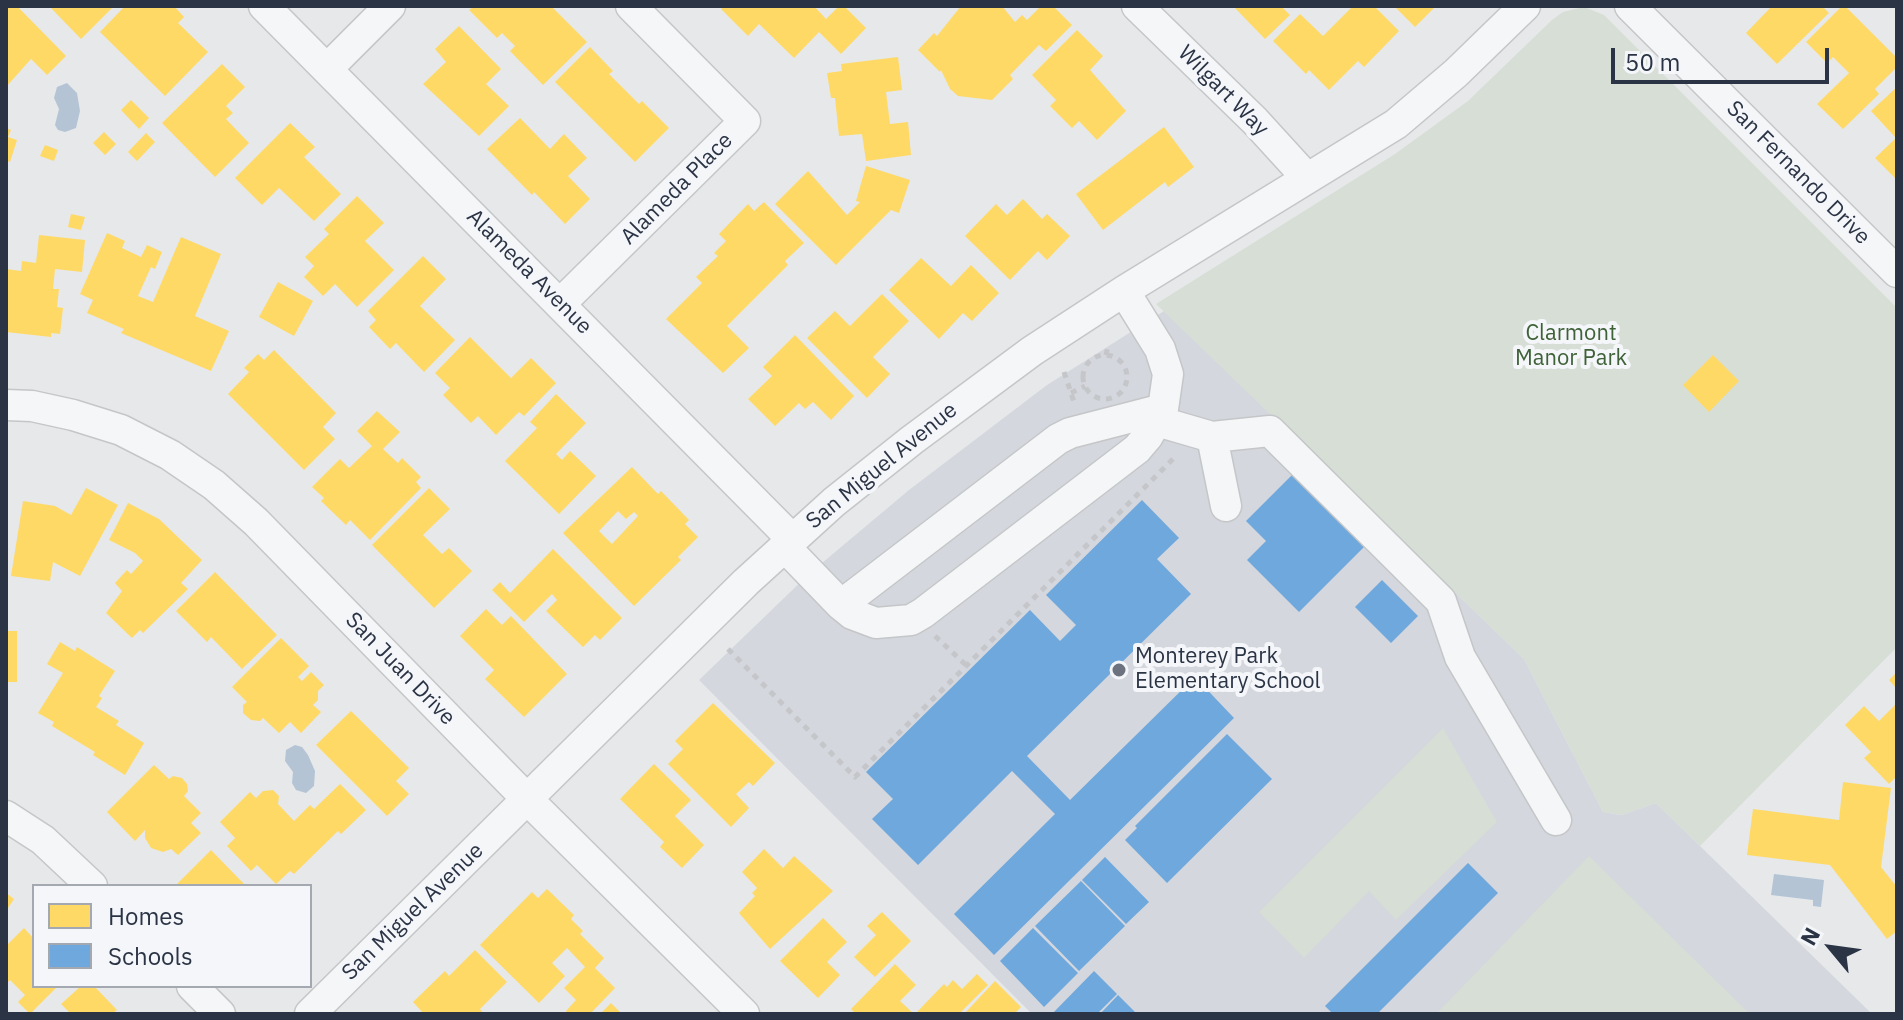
<!DOCTYPE html>
<style>
body{margin:0}
#map{position:relative;width:1903px;height:1020px;overflow:hidden;background:#e6e8ea;font-family:"IBM Plex Sans",sans-serif}
canvas{display:block}
.frame{position:absolute;inset:0;border:8px solid #2b3445;pointer-events:none}
.legend{position:absolute;left:32px;top:884px;width:280px;height:104px;box-sizing:border-box;background:#f4f6f9;border:2px solid #a4a8b1;margin:0;padding:10px 14px;list-style:none;font-size:24px;color:#2b3445}
.legend li{display:flex;align-items:center;gap:16px;height:40px}
.legend b{width:40px;border:2px solid #a4a8b1}
.north{position:absolute;left:1791px;top:908px;width:80px;height:80px;-webkit-text-stroke:6px #f4f6f9;paint-order:stroke;rotate:299deg;font-size:22px;font-weight:700;line-height:32px;text-align:center;color:#2b3445}
.north::after{content:'';display:block;margin:auto;width:28px;height:36px;background:#2b3445;clip-path:polygon(50% 0,100% 100%,50% 72%,0 100%)}
.scale{position:absolute;left:1611px;top:48px;width:218px;height:36px;box-sizing:border-box;border:4px solid #2b3445;border-top:0;padding-left:10px;font-size:24px;line-height:28px;white-space:nowrap;color:#2b3445;-webkit-text-stroke:6px #f4f6f9;paint-order:stroke}
</style>
<div id="map">
<canvas width="1903" height="1020"></canvas>
<div class="frame"></div>
<ul class="legend">
<li><b style="height:22px;background:#ffd966"></b>Homes</li>
<li><b style="height:22px;background:#6fa8dc"></b>Schools</li>
</ul>
<div class="north">N</div>
<div class="scale">50 m</div>
</div>
<script>
const ctx = document.querySelector('canvas').getContext('2d');
ctx.lineJoin = 'round';
function paint(path, color) { ctx.fillStyle = color; ctx.fill(path, 'evenodd'); }
const shape = rows => new Path2D(rows.map(r => 'M' + r).join(''));
function trace(path, color, width, dash) { ctx.strokeStyle = color; ctx.lineWidth = width; ctx.lineCap = dash ? 'butt' : 'round'; ctx.setLineDash(dash || []); ctx.stroke(path); }
function write(font, color, halo, rows, align = 'center') {
  ctx.font = font + ' "IBM Plex Sans",sans-serif'; ctx.lineWidth = 8; ctx.setLineDash([]); ctx.textBaseline = 'middle'; ctx.strokeStyle = halo; ctx.fillStyle = color; for (const [text, x, y, turn = 0] of rows) {
    ctx.save(); ctx.translate(x, y); ctx.rotate((+turn || 0) * Math.PI / 180); ctx.textAlign = isNaN(turn) ? turn : align; if (halo) ctx.strokeText(text, 0, 0); ctx.fillText(text, 0, 0); ctx.restore();
  }
}
paint(shape([
 [1164,311,1524,659,1603,812,1622,815,1656,803,1872,1014,1032,1014,699,680,809,574,909,490,1047,385]
]), '#d4d7dd');
paint(shape([
 [1584,7,1604,15,1897,308,1897,647,1700,846,1656,803,1622,815,1603,812,1524,659,1156,304,1395,154,1468,101,1552,20,1563,12],
 [1443,728,1497,822,1396,920,1369,891,1304,958,1259,912],
 [1589,856,1750,1014,1436,1014]
]), '#d6ded6');
paint(shape([
 [67,83,77,93,80,111,76,128,65,132,58,130,55,125,59,109,54,98,57,87],
 [295,745,302,747,308,755,315,771,314,786,306,793,296,790,292,783,293,772,285,761,286,750],
 [1774,874,1824,880,1821,907,1813,906,1813,900,1771,895]
]), '#b4c4d5');
paint(shape([
 [6,6,17,6,66,56,47,75,31,59,6,87],
 [49,6,114,6,81,39],
 [125,6,174,6,184,17,178,23,208,52,165,96,100,32],
 [474,6,551,6,587,42,543,85,510,51,515,46,502,33,497,38,469,10],
 [724,6,814,6,826,19,839,6,844,6,866,28,841,54,819,32,794,58,759,24,748,36,721,9],
 [961,6,1002,6,1015,22,1022,15,1027,20,1041,6,1053,6,1072,25,1046,51,1039,45,1010,75,1013,79,992,100,958,96,950,89,941,70,940,72,918,50,934,33,937,36],
 [1233,6,1281,6,1290,15,1265,39],
 [1353,6,1374,6,1399,31,1364,67,1358,61,1329,90,1309,70,1306,74,1273,41,1300,14,1323,36],
 [1394,6,1436,6,1415,27],
 [1772,6,1822,6,1829,13,1777,64,1746,33],
 [1842,6,1845,6,1897,58,1897,67,1875,89,1879,94,1843,129,1817,104,1849,73,1833,57,1827,63,1806,42],
 [459,26,501,69,486,84,509,106,479,136,423,84,446,62,435,49],
 [1077,30,1103,56,1090,70,1126,111,1097,140,1079,121,1072,128,1050,106,1056,100,1032,75],
 [590,47,613,71,609,74,639,104,642,101,669,128,635,162,555,82],
 [898,57,902,90,886,92,890,124,908,122,911,155,866,161,862,134,839,136,835,98,831,98,827,73,842,71,841,64],
 [222,64,245,87,226,106,233,113,226,119,249,143,215,177,162,123],
 [1897,87,1897,180,1875,158,1896,138,1871,111],
 [131,100,149,118,139,129,121,110],
 [520,118,550,149,564,134,587,158,568,176,590,199,565,224,534,192,532,195,487,149],
 [290,123,315,147,304,157,341,194,314,221,279,188,262,205,235,178],
 [1164,127,1194,167,1168,187,1165,182,1103,230,1076,194],
 [6,128,11,130,8,137,17,140,10,162,6,161],
 [104,132,116,144,105,155,93,143],
 [146,133,155,142,137,161,128,152],
 [45,145,58,150,54,161,40,156],
 [866,166,910,180,899,213,891,210,836,265,775,204,808,171,847,215,860,202,856,201],
 [357,196,384,223,365,241,394,270,357,307,335,284,323,296,304,277,314,266,305,257,329,234,324,229],
 [1023,199,1042,219,1047,214,1070,236,1047,260,1038,251,1010,280,965,236,996,204,1007,215],
 [764,202,804,243,785,261,788,265,727,326,749,348,723,373,666,319,702,283,696,277,718,256,714,253,726,241,719,234,748,204,754,211],
 [71,214,85,217,81,230,68,227],
 [107,233,125,241,122,248,141,257,147,245,162,252,155,269,151,267,138,296,153,302,181,237,221,254,195,316,229,331,211,371,121,333,124,329,87,313,93,300,80,294],
 [39,235,85,240,82,272,55,269,53,289,59,289,57,307,63,308,60,334,51,333,51,337,6,332,6,269,21,271,22,261,36,263],
 [423,256,446,279,420,306,455,340,424,372,396,343,390,349,369,327,376,320,368,311],
 [921,258,951,286,971,265,999,293,972,321,963,313,939,339,889,290],
 [278,282,313,301,294,336,259,317],
 [882,294,909,321,873,357,890,374,867,398,807,338,835,311,850,326],
 [795,335,854,396,831,420,813,402,805,409,799,403,775,426,748,399,772,376,763,367],
 [470,337,511,378,531,358,556,383,524,416,519,412,496,435,478,416,471,423,443,395,450,388,435,373],
 [274,350,336,413,323,427,335,439,304,470,228,394,249,372,244,368,258,354,264,360],
 [1713,355,1739,381,1709,412,1683,385],
 [556,394,586,423,556,454,562,460,570,451,596,476,559,514,505,461,537,428,530,422],
 [377,411,400,432,383,449,398,463,402,458,421,477,416,482,421,488,370,540,350,520,346,525,321,501,324,498,312,487,340,459,349,468,372,446,357,431],
 [632,467,658,494,661,491,689,520,685,524,698,537,678,557,681,560,634,606,563,533],
 [618,511,626,519,634,512,638,516,612,544,599,531],
 [86,488,118,505,80,576,53,562,50,581,11,576,23,501,55,506,71,515],
 [429,488,450,509,423,535,442,554,449,548,472,571,434,608,372,545],
 [128,503,159,519,202,560,181,583,188,589,143,633,140,630,132,638,106,613,122,591,115,583,127,570,131,574,143,561,135,553,109,540],
 [553,549,622,618,600,640,595,635,583,647,546,611,557,600,552,594,524,622,492,590,500,582,510,593],
 [215,572,277,635,242,669,211,637,207,642,176,611],
 [486,609,502,625,511,616,567,674,524,717,485,679,494,670,460,636],
 [6,631,17,631,17,682,6,682],
 [281,638,309,666,298,677,302,681,311,672,324,685,318,691,318,700,313,705,321,712,301,733,290,722,279,733,263,718,260,721,251,720,243,713,243,705,247,702,232,687],
 [60,642,75,651,77,647,115,671,99,696,102,698,96,707,119,721,116,725,144,743,125,775,93,755,95,752,52,726,54,722,38,713,63,673,47,664],
 [1897,672,1897,689,1889,680],
 [713,703,775,763,753,786,749,782,736,794,749,808,731,827,668,764,683,749,675,741],
 [1897,703,1897,776,1889,784,1864,758,1871,752,1845,725,1864,706,1879,721],
 [351,711,409,768,396,781,409,794,387,816,316,745],
 [654,764,691,800,675,816,704,845,682,868,660,847,664,842,620,799],
 [154,765,169,779,173,776,182,778,187,784,188,791,184,796,201,813,191,823,201,833,178,855,171,849,163,852,151,848,145,838,145,830,135,841,107,812],
 [1843,782,1891,788,1881,867,1897,887,1897,931,1887,939,1830,865,1747,855,1753,809,1839,820],
 [340,784,366,810,341,834,338,831,294,874,290,871,276,884,257,865,251,871,227,846,235,838,220,822,250,792,256,798,263,791,273,790,279,796,278,804,294,821,310,805,314,809],
 [764,849,783,868,794,856,833,891,770,949,739,913,755,896,752,893,757,888,742,872],
 [211,850,246,886,179,886,177,884],
 [547,889,574,915,571,919,583,931,580,934,604,958,595,968,615,988,590,1014,568,1014,566,1011,576,1000,564,988,585,967,567,948,552,963,565,976,539,1003,480,945,532,892,538,898],
 [6,893,14,899,6,911],
 [882,912,911,941,875,977,854,957,876,935,867,926],
 [823,918,847,942,827,962,840,975,818,998,780,961],
 [24,928,34,939,34,986,58,986,30,1014,18,1002,25,995,10,980,6,984,6,946],
 [475,950,507,982,480,1009,484,1014,424,1014,413,1002,445,971,449,976],
 [895,964,916,985,900,1001,914,1014,856,1014,851,1009],
 [977,974,988,985,959,1014,919,1014,917,1012,944,984,947,987,953,980,962,989],
 [995,981,1021,1007,1014,1014,964,1014],
 [81,986,94,986,117,1010,112,1014,71,1014,61,1004],
 [611,1003,622,1014,600,1014]
]), '#ffd966');
paint(shape([
 [1300,467,1372,539,1299,612,1247,560,1266,541,1246,521],
 [1142,500,1179,538,1157,559,1191,594,1027,756,1070,800,1195,677,1234,718,994,955,954,914,1055,814,1012,771,918,865,872,819,893,799,866,772,1030,610,1060,641,1076,625,1046,595],
 [1382,580,1418,616,1391,643,1355,607],
 [1227,734,1272,779,1167,883,1125,840,1137,828,1135,826],
 [1105,857,1149,902,1126,924,1082,880],
 [1468,863,1498,893,1377,1014,1333,1014,1325,1006],
 [1081,881,1125,926,1079,971,1035,926],
 [1033,928,1078,973,1044,1007,1000,961],
 [1094,971,1117,994,1097,1014,1052,1014],
 [1118,995,1137,1014,1100,1014]
]), '#6fa8dc');
const minor = shape([
 [264,6,792,539],
 [1137,6,1255,121,1307,178],
 [1630,6,1897,272],
 [327,69,390,6],
 [561,303,745,121,631,6],
 [6,405,32,406,73,415,121,430,170,455,214,485,256,522,528,800,744,1014],
 [1157,421,1212,437,1270,431,1441,601,1460,657,1556,820],
 [1212,437,1226,506],
 [784,546,841,605,1058,439,1070,433,1163,409],
 [841,605,852,614,876,623,911,620,923,613,1137,449,1148,436,1163,409,1168,374,1160,349,1124,291],
 [6,816,43,840,92,886],
 [192,986,220,1014],
 [310,1014,746,582,834,502,912,440,1032,351,1124,291,1396,124,1456,73,1525,6]
]);
trace(minor, '#c4c6c8', 33);
trace(shape([
 [1106,355,1108,345],
 '1083 377a22 22 0 1 1 44 0a22 22 0 1 1-44 0Z',
 [1064,372,1074,402],
 [1071,393,1085,386],
 [935,636,967,666],
 [728,649,855,777,1175,457]
]), '#c5c6ca', 5, [6, 6]);
trace(minor, '#f5f6f7', 30);
for (const [x, y, r, color] of [
 [1119,670,8,"#6c737f"]
]) { const dot = new Path2D(); dot.arc(x, y, r, 0, 2 * Math.PI); ctx.fillStyle = color; ctx.fill(dot); trace(dot, '#f4f6f9', 3); }
write('22px', '#2b3445', '#f4f6f9', [
 ["Wilgart Way",1223,91,45],
 ["San Fernando Drive",1798,173,45],
 ["Alameda Place",677,189,-45],
 ["Alameda Avenue",529,272,45],
 ["San Miguel Avenue",882,466,-39],
 ["San Juan Drive",400,669,46],
 ["San Miguel Avenue",413,912,-44]
]);
write('22px', '#3f6138', '#f4f6f9', [
 ["Clarmont",1571,334],
 ["Manor Park",1571,359]
]);
write('22px', '#2b3445', '#f4f6f9', [
 ["Monterey Park",1135,657],
 ["Elementary School",1135,682]
], 'left');
</script>
